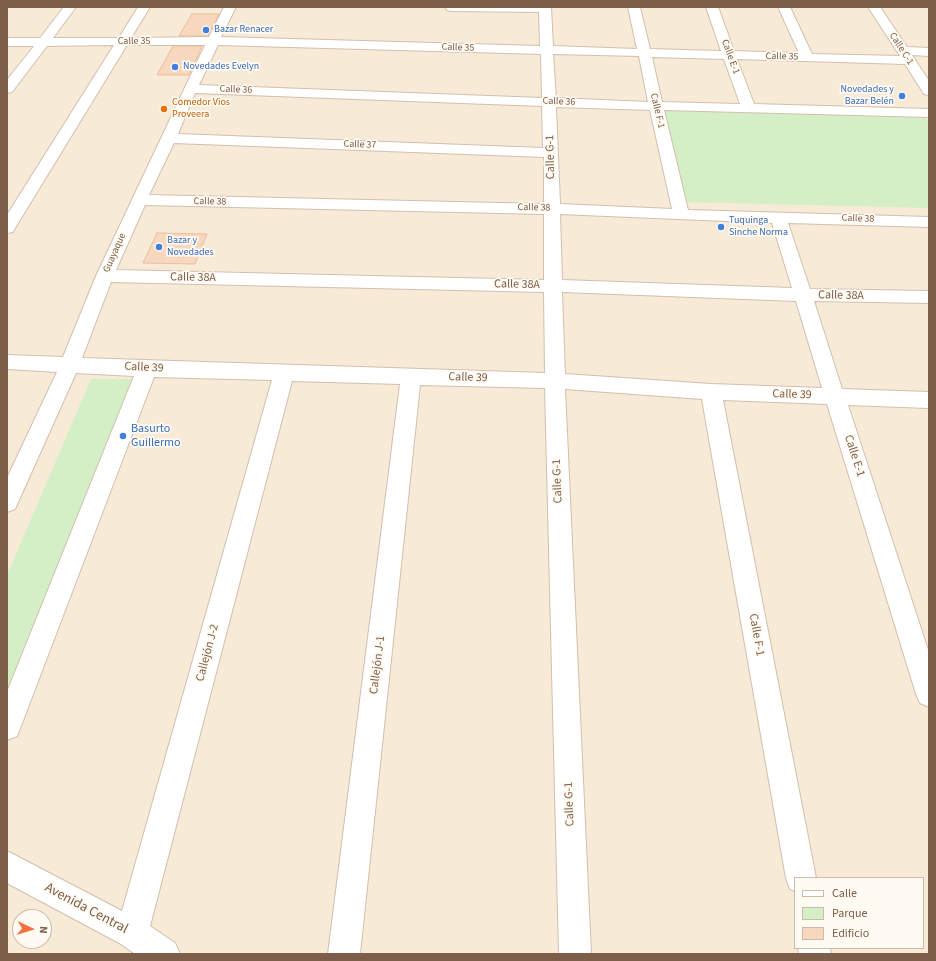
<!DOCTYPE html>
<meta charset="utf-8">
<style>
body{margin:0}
#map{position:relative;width:936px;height:961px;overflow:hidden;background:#fef7ea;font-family:"Source Sans 3",sans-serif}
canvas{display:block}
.frame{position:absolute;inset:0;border:8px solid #7d5e49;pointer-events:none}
.legend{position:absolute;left:794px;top:877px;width:130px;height:72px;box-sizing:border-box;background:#fffaf2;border:1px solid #cbbcae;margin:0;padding:5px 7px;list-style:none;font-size:12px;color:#7d5e49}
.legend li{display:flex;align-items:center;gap:8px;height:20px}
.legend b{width:20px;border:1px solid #cbbcae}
.north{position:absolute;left:12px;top:909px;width:40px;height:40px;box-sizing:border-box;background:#fffaf2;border:1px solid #cbbcae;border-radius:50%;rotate:94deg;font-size:11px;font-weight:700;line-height:16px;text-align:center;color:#7d5e49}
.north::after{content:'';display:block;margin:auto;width:14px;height:18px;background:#f37244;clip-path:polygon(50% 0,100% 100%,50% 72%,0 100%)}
</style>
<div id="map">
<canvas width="936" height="961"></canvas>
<div class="frame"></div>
<ul class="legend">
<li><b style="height:5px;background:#fff"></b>Calle</li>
<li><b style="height:11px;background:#d4efc5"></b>Parque</li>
<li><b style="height:11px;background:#f7d7be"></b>Edificio</li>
</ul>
<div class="north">N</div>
</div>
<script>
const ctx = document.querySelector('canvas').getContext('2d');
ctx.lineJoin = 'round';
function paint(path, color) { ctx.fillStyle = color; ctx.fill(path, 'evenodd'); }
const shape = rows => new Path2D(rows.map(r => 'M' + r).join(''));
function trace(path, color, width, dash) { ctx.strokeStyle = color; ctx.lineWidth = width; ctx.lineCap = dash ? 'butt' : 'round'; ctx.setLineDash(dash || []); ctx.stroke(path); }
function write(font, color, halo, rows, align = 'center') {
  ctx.font = font + ' "Source Sans 3",sans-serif'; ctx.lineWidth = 3.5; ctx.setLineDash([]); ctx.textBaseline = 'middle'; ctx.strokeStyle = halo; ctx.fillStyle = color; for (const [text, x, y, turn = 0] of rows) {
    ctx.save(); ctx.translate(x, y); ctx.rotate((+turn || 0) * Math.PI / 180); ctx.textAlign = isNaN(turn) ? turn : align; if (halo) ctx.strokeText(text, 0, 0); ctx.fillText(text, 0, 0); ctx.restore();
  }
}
paint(shape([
 [7,7,929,7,929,954,7,954],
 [795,878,923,878,923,948,795,948],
 [20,917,44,917,44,941,20,941]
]), '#f7ead7');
paint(shape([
 [664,109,926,118,929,124,929,208,682,202],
 [91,379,135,379,7,695,7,575]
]), '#d4efc5');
const building = shape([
 [192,14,219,14,208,36,179,36,192,14],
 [173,46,202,46,189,75,157,75,173,46],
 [157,233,207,234,195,264,143,263,157,233]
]);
paint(building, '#f7d7be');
trace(building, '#ebbe9d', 1);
const street = shape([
 [64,7,76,7,53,38,119,38,138,7,150,7,131,38,209,37,224,7,236,7,221,37,540,46,539,12,451,11,447,10,445,7,551,7,553,46,637,49,628,7,640,7,650,49,721,51,706,7,718,7,734,51,799,53,778,7,790,7,812,54,900,56,868,7,880,7,907,47,929,48,929,56,912,55,929,81,929,95,924,94,905,64,737,59,754,104,929,109,929,117,664,110,688,210,929,217,929,227,788,223,810,289,929,291,929,303,814,301,842,389,929,392,929,408,848,405,929,653,929,707,920,703,916,694,827,404,723,400,816,878,795,878,795,891,790,889,786,878,702,399,565,389,591,954,559,954,545,388,420,385,360,954,328,954,400,384,292,381,150,926,175,943,180,954,135,954,121,944,7,883,7,851,122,911,272,380,154,377,21,726,17,736,7,740,7,692,134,376,76,373,15,509,7,512,7,478,57,372,7,369,7,355,63,357,96,276,205,45,127,45,15,228,13,232,7,233,7,215,114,45,47,46,12,92,7,93,7,80,34,46,7,46,7,38,40,38,64,7],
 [218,45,541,54,542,98,199,85,218,45],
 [553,54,639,56,648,102,556,98,553,54],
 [652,57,724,59,740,104,662,102,652,57],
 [195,93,542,106,543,148,178,134,195,93],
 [556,107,650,110,672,209,560,204,556,107],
 [174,143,544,157,544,204,149,195,174,143],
 [145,205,544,214,544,280,116,270,145,205],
 [560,214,772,223,792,288,562,280,560,214],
 [111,282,544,292,545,373,82,358,111,282],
 [562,292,796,301,822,388,711,384,565,374,562,292],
 [798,948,830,948,831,954,799,954,798,948]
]);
trace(street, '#d3bfad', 2);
paint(street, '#fff');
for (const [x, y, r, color] of [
 [206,30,4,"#3f7fe0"],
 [175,67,4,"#3f7fe0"],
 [902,96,4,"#3f7fe0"],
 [164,109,4,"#e8710a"],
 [721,227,4,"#3f7fe0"],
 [159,247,4,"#3f7fe0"],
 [123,436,4,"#3f7fe0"]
]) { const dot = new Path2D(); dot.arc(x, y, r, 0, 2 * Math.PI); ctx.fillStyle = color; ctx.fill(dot); trace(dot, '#fffaf2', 1.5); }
write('10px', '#366cbe', '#fffaf2', [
 ["Bazar Renacer",214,30],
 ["Novedades Evelyn",183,67],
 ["Novedades y",894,90,"right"],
 ["Bazar Belén",894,102,"right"],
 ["Tuquinga",729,221],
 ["Sinche Norma",729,233],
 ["Bazar y",167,241],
 ["Novedades",167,253]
], 'left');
write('10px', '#7d5e49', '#fffaf2', [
 ["Calle 35",134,42],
 ["Calle 35",458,48,2],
 ["Calle C-1",901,49,57],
 ["Calle E-1",730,57,70],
 ["Calle 35",782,57,1],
 ["Calle 36",236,90,2],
 ["Calle 36",559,102,2],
 ["Calle F-1",657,111,77],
 ["Calle 37",360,145,2],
 ["Calle 38",210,202,1],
 ["Calle 38",534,208,1],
 ["Calle 38",858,219,2],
 ["Guayaque",115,253,-66]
]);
write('10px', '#c56008', '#fffaf2', [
 ["Comedor Vios",172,103],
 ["Proveera",172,115]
], 'left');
write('12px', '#7d5e49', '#fffaf2', [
 ["Calle G-1",551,157,-91],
 ["Calle 38A",193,278,1],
 ["Calle 38A",517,285,1],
 ["Calle 38A",841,296,1],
 ["Calle 39",144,368,3],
 ["Calle 39",468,378,2],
 ["Calle 39",792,395,2],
 ["Calle E-1",854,456,72],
 ["Calle G-1",558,481,-92],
 ["Calle F-1",756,635,80],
 ["Callejón J-2",208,653,-75],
 ["Callejón J-1",378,665,-83],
 ["Calle G-1",570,804,-92]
]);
write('12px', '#366cbe', '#fffaf2', [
 ["Basurto",131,429],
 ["Guillermo",131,443]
], 'left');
write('14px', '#7d5e49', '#fffaf2', [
 ["Avenida Central",86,909,28]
]);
</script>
